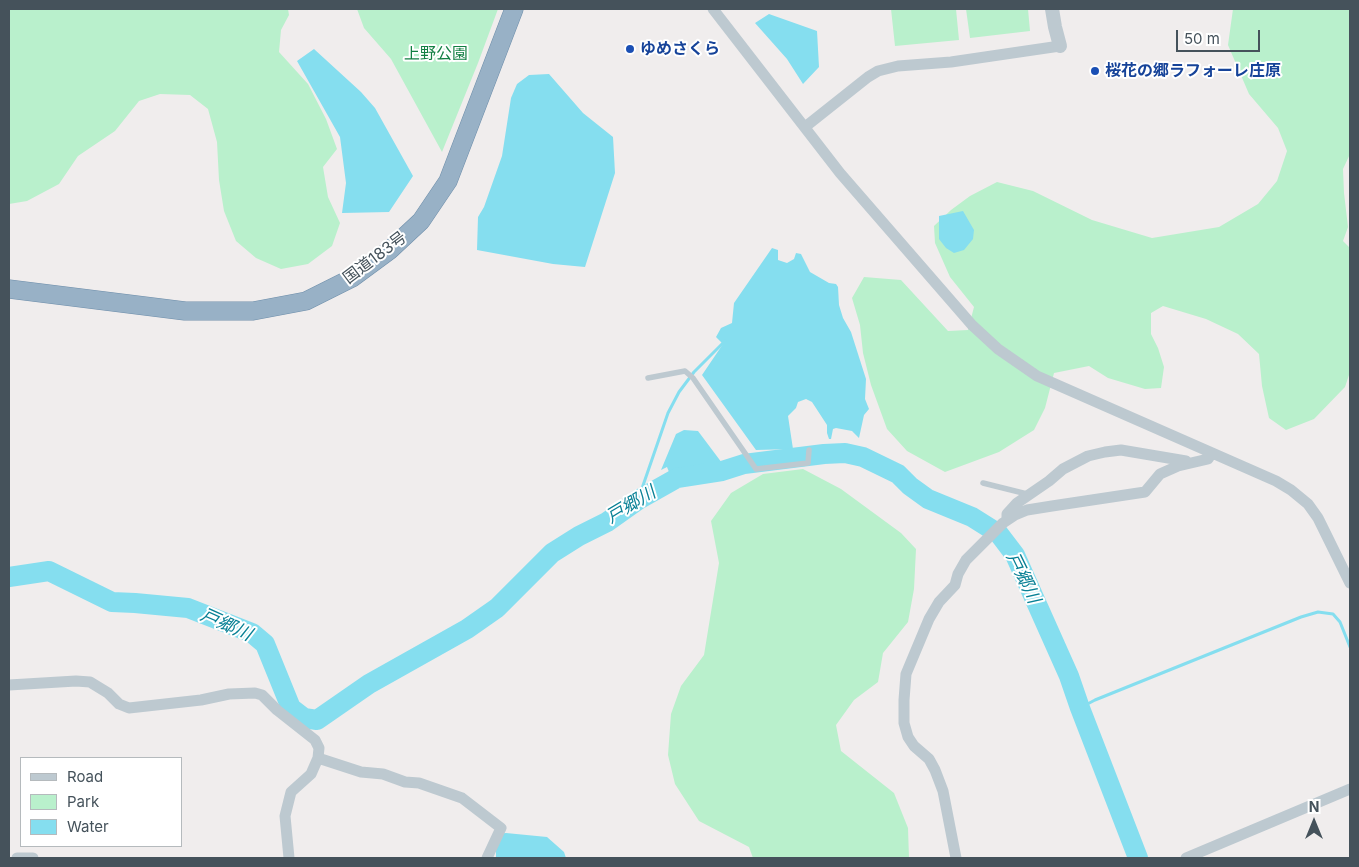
<!DOCTYPE html>
<meta charset="utf-8">
<style>
body{margin:0}
#map{position:relative;width:1359px;height:867px;overflow:hidden;background:#f0eded;font-family:Inter,sans-serif}
canvas{display:block}
.frame{position:absolute;inset:0;border:10px solid #45525b;pointer-events:none}
.legend{position:absolute;left:20px;top:757px;width:162px;height:90px;box-sizing:border-box;background:#fff;border:1px solid #b5babd;margin:0;padding:6px 9px;list-style:none;font-size:15px;color:#45525b}
.legend li{display:flex;align-items:center;gap:10px;height:25px}
.legend b{width:25px;border:1px solid #b5babd}
.north{position:absolute;left:1289px;top:797px;width:50px;height:50px;-webkit-text-stroke:4px #fff;paint-order:stroke;rotate:0deg;font-size:14px;font-weight:700;line-height:20px;text-align:center;color:#45525b}
.north::after{content:'';display:block;margin:auto;width:18px;height:22px;background:#45525b;clip-path:polygon(50% 0,100% 100%,50% 72%,0 100%)}
.scale{position:absolute;left:1176px;top:30px;width:84px;height:22px;box-sizing:border-box;border:2px solid #45525b;border-top:0;padding-left:6px;font-size:15px;line-height:18px;white-space:nowrap;color:#45525b;-webkit-text-stroke:4px #fff;paint-order:stroke}
</style>
<div id="map">
<canvas width="1359" height="867"></canvas>
<div class="frame"></div>
<ul class="legend">
<li><b style="height:6px;background:#bdc9d0"></b>Road</li>
<li><b style="height:14px;background:#b9f0cc"></b>Park</li>
<li><b style="height:14px;background:#85deef"></b>Water</li>
</ul>
<div class="north">N</div>
<div class="scale">50 m</div>
</div>
<script>
const ctx = document.querySelector('canvas').getContext('2d');
ctx.lineJoin = 'round';
function paint(path, color) { ctx.fillStyle = color; ctx.fill(path, 'evenodd'); }
const shape = rows => new Path2D(rows.map(r => 'M' + r).join(''));
function trace(path, color, width, dash) { ctx.strokeStyle = color; ctx.lineWidth = width; ctx.lineCap = dash ? 'butt' : 'round'; ctx.setLineDash(dash || []); ctx.stroke(path); }
function write(font, color, halo, rows, align = 'center') {
  ctx.font = font + ' Inter,"Noto Sans JP",sans-serif'; ctx.lineWidth = 4; ctx.setLineDash([]); ctx.textBaseline = 'middle'; ctx.strokeStyle = halo; ctx.fillStyle = color; for (const [text, x, y, turn = 0] of rows) {
    ctx.save(); ctx.translate(x, y); ctx.rotate((+turn || 0) * Math.PI / 180); ctx.textAlign = isNaN(turn) ? turn : align; if (halo) ctx.strokeText(text, 0, 0); ctx.fillText(text, 0, 0); ctx.restore();
  }
}
paint(shape([
 [9,9,288,9,289,15,281,30,279,52,308,84,326,119,337,149,323,167,328,197,340,223,332,246,308,264,281,269,256,258,236,241,224,211,219,180,217,142,208,109,190,95,160,94,139,101,115,131,78,156,59,184,27,201,9,204],
 [357,9,498,9,478,63,442,152,391,59,364,28],
 [891,9,956,9,959,40,895,46],
 [966,9,1028,9,1030,31,970,38],
 [1233,9,1350,9,1350,154,1343,169,1344,193,1348,227,1343,241,1350,248,1350,372,1345,387,1314,419,1286,430,1269,418,1262,386,1259,354,1238,334,1206,319,1163,306,1151,313,1151,334,1158,348,1164,367,1161,388,1145,389,1108,378,1089,366,1054,373,1045,408,1034,430,999,452,945,472,907,451,887,429,871,385,863,353,860,325,852,298,864,277,901,280,948,331,968,330,974,307,950,277,935,243,934,226,951,210,970,196,997,182,1033,191,1092,220,1152,238,1219,227,1258,204,1277,181,1287,151,1278,128,1249,94,1228,45],
 [803,469,841,489,901,533,916,549,914,589,908,622,883,653,878,682,854,700,836,725,841,751,894,793,908,828,909,858,753,858,749,847,699,821,675,784,668,755,671,714,681,686,704,655,719,563,711,521,731,493,763,474]
]), '#b9f0cc');
paint(shape([
 [769,14,817,31,819,67,803,84,787,59,755,23],
 [314,49,361,92,375,108,413,176,389,212,342,213,346,183,340,137,297,61],
 [549,74,583,113,613,137,615,173,585,267,553,264,477,250,478,217,484,207,502,156,511,98,517,84,529,75],
 [963,211,974,230,973,239,964,250,954,253,946,248,939,239,939,216],
 [772,248,778,250,778,260,787,263,794,259,796,253,801,254,810,272,829,283,836,284,838,287,839,305,843,318,851,332,866,379,865,399,869,409,864,415,859,438,852,431,836,428,833,429,831,439,829,439,827,433,827,425,812,402,806,399,798,402,796,408,788,416,793,449,756,450,702,375,723,344,716,337,721,328,732,323,734,303],
 [684,430,698,431,722,463,703,465,693,469,684,470,665,477,669,472,667,467,661,470,676,434],
 [506,833,547,837,564,852,566,858,496,858,496,834]
]), '#85deef');
trace(shape([
 [638,500,668,413,679,392,694,372,725,341],
 [1080,708,1095,700,1301,617,1318,612,1333,614,1340,622,1350,647]
]), '#85deef', 3);
trace(shape([
 [9,577,49,571,112,602,135,603,188,608,252,633,265,644,291,708,304,718,317,720,369,684,467,629,497,608,552,553,579,536,607,522,638,500,677,478,722,471,744,464,824,454,845,453,863,457,898,474,910,486,928,499,972,517,999,534,1015,555,1069,676,1080,708,1138,858]
]), '#85deef', 20);
const trunk = shape([
 [9,289,185,311,253,311,306,301,352,278,390,250,421,221,448,181,514,9]
]);
trace(trunk, '#6e8eaa', 19);
trace(shape([
 [648,378,685,371,693,378,756,469,808,463,809,450],
 [983,483,1027,494]
]), '#bdc9d0', 5.5);
trace(shape([
 [713,9,840,173,972,325,998,349,1037,376,1276,481,1291,490,1308,504,1318,518,1350,583],
 [805,127,868,77,878,71,898,66,951,62,1060,46],
 [1007,520,1007,514,1017,503,1049,481,1063,469,1088,456,1105,452,1121,450,1186,461],
 [9,685,76,681,90,682,108,693,119,704,129,708,201,700,229,694,255,693,262,695,277,710,315,740,319,748,318,758,311,774,291,792,285,816,289,858],
 [318,758,361,772,383,774,405,782,419,783,462,798,501,828,487,858],
 [17,858,33,858],
 [956,858,943,791,935,770,929,759,914,746,908,737,904,723,904,700,906,674,929,619,939,602,955,585,958,574,966,560,1003,523,1015,515,1027,510,1052,506,1145,492,1160,474,1178,466,1208,459,1212,453],
 [1186,858,1350,789]
]), '#bdc9d0', 11);
trace(shape([
 [1052,9,1055,27,1060,46]
]), '#bdc9d0', 14);
trace(trunk, '#98b1c6', 18);
for (const [x, y, r, color] of [
 [630,49,5,"#1a4fb4"],
 [1095,71,5,"#1a4fb4"]
]) { const dot = new Path2D(); dot.arc(x, y, r, 0, 2 * Math.PI); ctx.fillStyle = color; ctx.fill(dot); trace(dot, '#fff', 2); }
write('bold 16px', '#164399', '#fff', [
 ["ゆめさくら",640,49],
 ["桜花の郷ラフォーレ庄原",1105,71]
], 'left');
write('16px', '#137f43', '#fff', [
 ["上野公園",436,54]
]);
write('16px', '#45525b', '#fff', [
 ["国道183号",375,258,-37]
]);
write('italic 18px', '#088095', '#fff', [
 ["戸郷川",631,505,-31],
 ["戸郷川",1023,578,64],
 ["戸郷川",226,625,24]
]);
</script>
